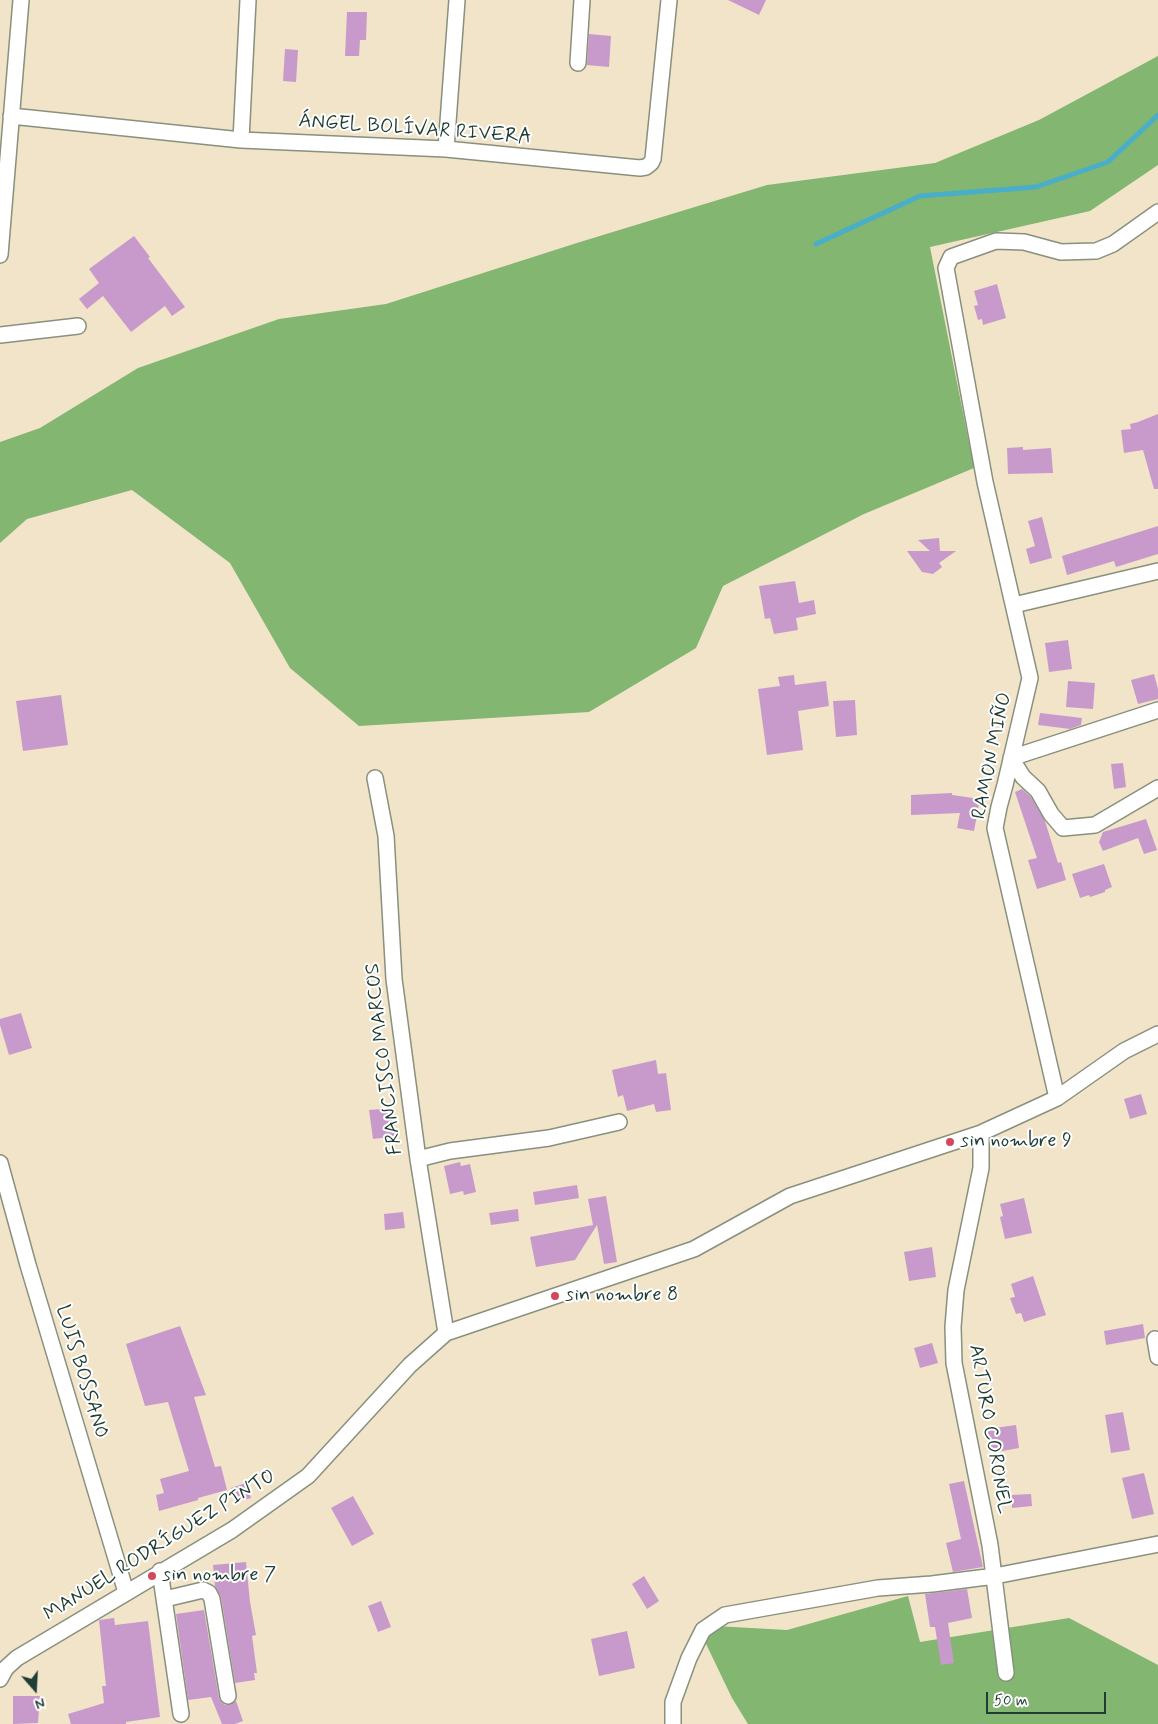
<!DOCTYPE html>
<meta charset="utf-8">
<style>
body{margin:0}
#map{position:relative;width:1158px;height:1724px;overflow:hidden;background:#f1e4c8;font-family:Mynerve,sans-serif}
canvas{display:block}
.north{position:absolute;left:10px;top:1664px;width:50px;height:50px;-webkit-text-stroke:4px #fff;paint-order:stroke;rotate:161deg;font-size:14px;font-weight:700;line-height:20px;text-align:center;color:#1f3d34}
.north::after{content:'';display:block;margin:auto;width:18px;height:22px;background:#1f3d34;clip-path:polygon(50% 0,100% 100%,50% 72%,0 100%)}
.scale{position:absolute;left:986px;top:1692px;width:120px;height:22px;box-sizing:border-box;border:2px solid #1f3d34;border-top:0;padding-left:6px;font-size:15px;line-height:18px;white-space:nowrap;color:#1f3d34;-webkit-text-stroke:4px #fff;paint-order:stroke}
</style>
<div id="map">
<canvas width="1158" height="1724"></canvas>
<div class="north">N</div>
<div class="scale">50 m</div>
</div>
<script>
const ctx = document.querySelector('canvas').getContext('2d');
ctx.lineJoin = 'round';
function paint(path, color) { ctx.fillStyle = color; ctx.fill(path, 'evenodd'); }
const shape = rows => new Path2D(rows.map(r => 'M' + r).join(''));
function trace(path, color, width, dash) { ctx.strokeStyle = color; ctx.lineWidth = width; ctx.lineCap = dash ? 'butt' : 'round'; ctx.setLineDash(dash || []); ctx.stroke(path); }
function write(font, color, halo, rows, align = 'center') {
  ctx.font = font + ' Mynerve,sans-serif'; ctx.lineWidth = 4; ctx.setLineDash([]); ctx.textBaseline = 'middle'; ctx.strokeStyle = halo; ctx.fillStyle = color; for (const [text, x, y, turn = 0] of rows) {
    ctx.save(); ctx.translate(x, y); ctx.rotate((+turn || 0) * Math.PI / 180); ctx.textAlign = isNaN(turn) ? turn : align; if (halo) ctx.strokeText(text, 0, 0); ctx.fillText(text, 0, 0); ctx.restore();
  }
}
paint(shape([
 [1158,56,1158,165,1090,211,930,247,974,468,864,514,723,586,696,648,589,712,359,726,290,668,230,563,132,490,27,519,0,543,0,442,40,428,138,368,279,319,386,304,580,242,767,185,935,163,1039,120],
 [908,1596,920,1642,1069,1618,1158,1665,1158,1724,748,1724,732,1698,697,1625,787,1630]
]), '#82b671');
trace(shape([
 [816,244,920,196,1036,187,1108,162,1158,115]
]), '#49aec8', 5);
paint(shape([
 [728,0,766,0,759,15],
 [347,12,367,12,366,40,360,40,359,56,345,56],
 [589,34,611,36,609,67,587,65],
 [285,49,298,50,296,82,283,81],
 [134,236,150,257,148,258,185,307,172,316,165,306,131,332,103,296,87,309,79,299,99,283,89,269],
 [997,284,1006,318,983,325,982,319,978,320,974,306,978,305,974,291],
 [1158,414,1158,489,1154,489,1143,450,1124,453,1121,430,1131,429,1130,424,1138,422],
 [1023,447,1023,450,1051,448,1053,473,1008,474,1007,448],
 [1042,517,1052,558,1030,564,1026,549,1035,546,1028,521],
 [1158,526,1158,554,1116,567,1114,561,1067,575,1062,556],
 [939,538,940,551,956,551,939,563,942,567,933,574,922,572,907,551,930,551,918,540],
 [795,581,799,603,814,600,816,614,796,618,798,630,774,634,770,618,765,619,759,586],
 [1068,640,1072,669,1049,672,1045,643],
 [1154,674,1158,689,1158,699,1138,704,1131,680],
 [794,675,795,685,826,681,829,706,798,711,803,750,767,755,758,689,780,686,778,677],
 [1068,681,1095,683,1093,709,1066,707],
 [61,695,68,745,23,751,16,701],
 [855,700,857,735,836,737,833,701],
 [1040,713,1082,718,1081,725,1070,729,1038,725],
 [1123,763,1126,787,1114,789,1111,764],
 [1022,789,1031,797,1045,821,1058,863,1061,862,1066,880,1037,889,1028,860,1037,858,1015,792],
 [952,793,952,795,980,799,974,831,957,828,960,813,911,815,911,795],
 [1146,819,1157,850,1144,854,1138,838,1103,851,1099,842,1103,832],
 [1104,864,1112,887,1105,890,1105,892,1090,897,1089,895,1080,898,1072,874],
 [21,1013,32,1048,9,1055,0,1025,0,1019],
 [656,1060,658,1074,666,1073,671,1110,656,1112,654,1104,627,1111,623,1095,618,1097,612,1070],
 [1141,1094,1147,1114,1130,1119,1124,1099],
 [393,1108,396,1136,373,1139,369,1110],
 [460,1162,461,1166,470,1164,476,1192,464,1195,463,1191,450,1194,444,1166],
 [577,1185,579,1198,535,1205,533,1192],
 [606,1196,617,1262,604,1264,597,1225,575,1260,536,1267,530,1237,593,1225,588,1199],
 [1024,1198,1032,1233,1005,1239,1000,1217,1003,1216,1000,1204],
 [518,1209,519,1221,491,1225,489,1213],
 [403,1212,405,1228,385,1230,384,1214],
 [932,1247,936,1277,909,1281,904,1252],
 [1033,1276,1046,1315,1024,1322,1021,1313,1016,1314,1010,1298,1015,1297,1011,1284],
 [1143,1324,1145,1338,1106,1345,1104,1331],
 [180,1326,206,1395,194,1397,215,1467,221,1466,227,1490,198,1498,198,1500,159,1511,156,1495,164,1493,160,1479,189,1471,168,1402,145,1406,126,1344],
 [932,1343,938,1363,920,1368,914,1348],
 [1123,1412,1130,1450,1111,1453,1105,1415],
 [1016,1425,1019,1448,991,1453,987,1429],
 [1144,1473,1154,1514,1132,1519,1122,1478],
 [964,1481,983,1567,953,1572,946,1543,961,1539,949,1484],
 [246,1483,251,1498,235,1502,231,1488],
 [1031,1494,1032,1506,1012,1508,1011,1495],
 [353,1496,374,1534,352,1546,331,1508],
 [246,1562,250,1602,256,1635,252,1636,257,1673,254,1673,255,1680,235,1683,221,1597,215,1586,213,1565],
 [644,1576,659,1601,647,1609,632,1584],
 [967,1589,972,1618,948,1623,954,1663,941,1665,935,1627,930,1627,925,1594],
 [381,1601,391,1627,378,1632,368,1606],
 [204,1610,219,1698,221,1702,225,1705,230,1705,236,1701,243,1721,235,1724,222,1724,211,1697,188,1700,176,1614],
 [114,1618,115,1625,148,1621,160,1717,126,1722,126,1724,71,1724,68,1714,104,1703,102,1686,106,1686,99,1620],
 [627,1631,635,1668,599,1676,591,1639],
 [13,1696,40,1696,38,1723,13,1724]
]), '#c89acb');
const minor = shape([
 [578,63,582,0],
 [11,116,241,140,446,149,640,168,646,167,651,163,653,159,669,0],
 [241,140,248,0],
 [446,149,457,0],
 [0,255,21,0],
 [0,335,78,326],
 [1014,605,1158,571],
 [1158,710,1011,758,1023,777,1038,791,1051,814,1063,828,1095,825,1158,788],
 [375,778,386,836,394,979,418,1159,446,1333],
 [1057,1098,995,828,999,807,1005,785,1030,678,985,482,946,268,951,257,996,241,1024,242,1061,252,1096,251,1113,244,1158,212],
 [981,1133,981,1168,956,1290,953,1327,954,1363,990,1545,1006,1673],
 [418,1159,450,1151,549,1138,619,1122],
 [0,1163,28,1265,126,1592],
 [1155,1339,1158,1357],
 [160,1571,181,1714],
 [165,1599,203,1590,209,1593,212,1599,228,1696],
 [0,1679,6,1668,17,1658,232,1530,308,1476,410,1365,446,1333,694,1249,790,1196,981,1133,1057,1098,1124,1051,1158,1034],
 [673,1724,673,1702,689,1658,703,1630,725,1615,878,1588,932,1584,995,1576,1158,1544]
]);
trace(minor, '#88907e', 18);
trace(minor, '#fff', 15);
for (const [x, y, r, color] of [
 [950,1142,5,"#d1495b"],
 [555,1296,5,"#d1495b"],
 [152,1576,5,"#d1495b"]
]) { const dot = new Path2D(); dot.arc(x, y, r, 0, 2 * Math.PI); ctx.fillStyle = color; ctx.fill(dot); trace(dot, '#fff', 2); }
write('20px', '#1f3d34', '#fff', [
 ["ÁNGEL BOLÍVAR RIVERA",415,130,4],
 ["RAMON MIÑO",993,756,-78],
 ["FRANCISCO MARCOS",385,1059,-97],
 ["LUIS BOSSANO",81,1372,73],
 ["ARTURO CORONEL",989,1429,80],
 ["MANUEL RODRÍGUEZ PINTO",160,1546,-32]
]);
write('20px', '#1f3d34', '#fff', [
 ["sin nombre 9",960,1142],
 ["sin nombre 8",565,1296],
 ["sin nombre 7",162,1576]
], 'left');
</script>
